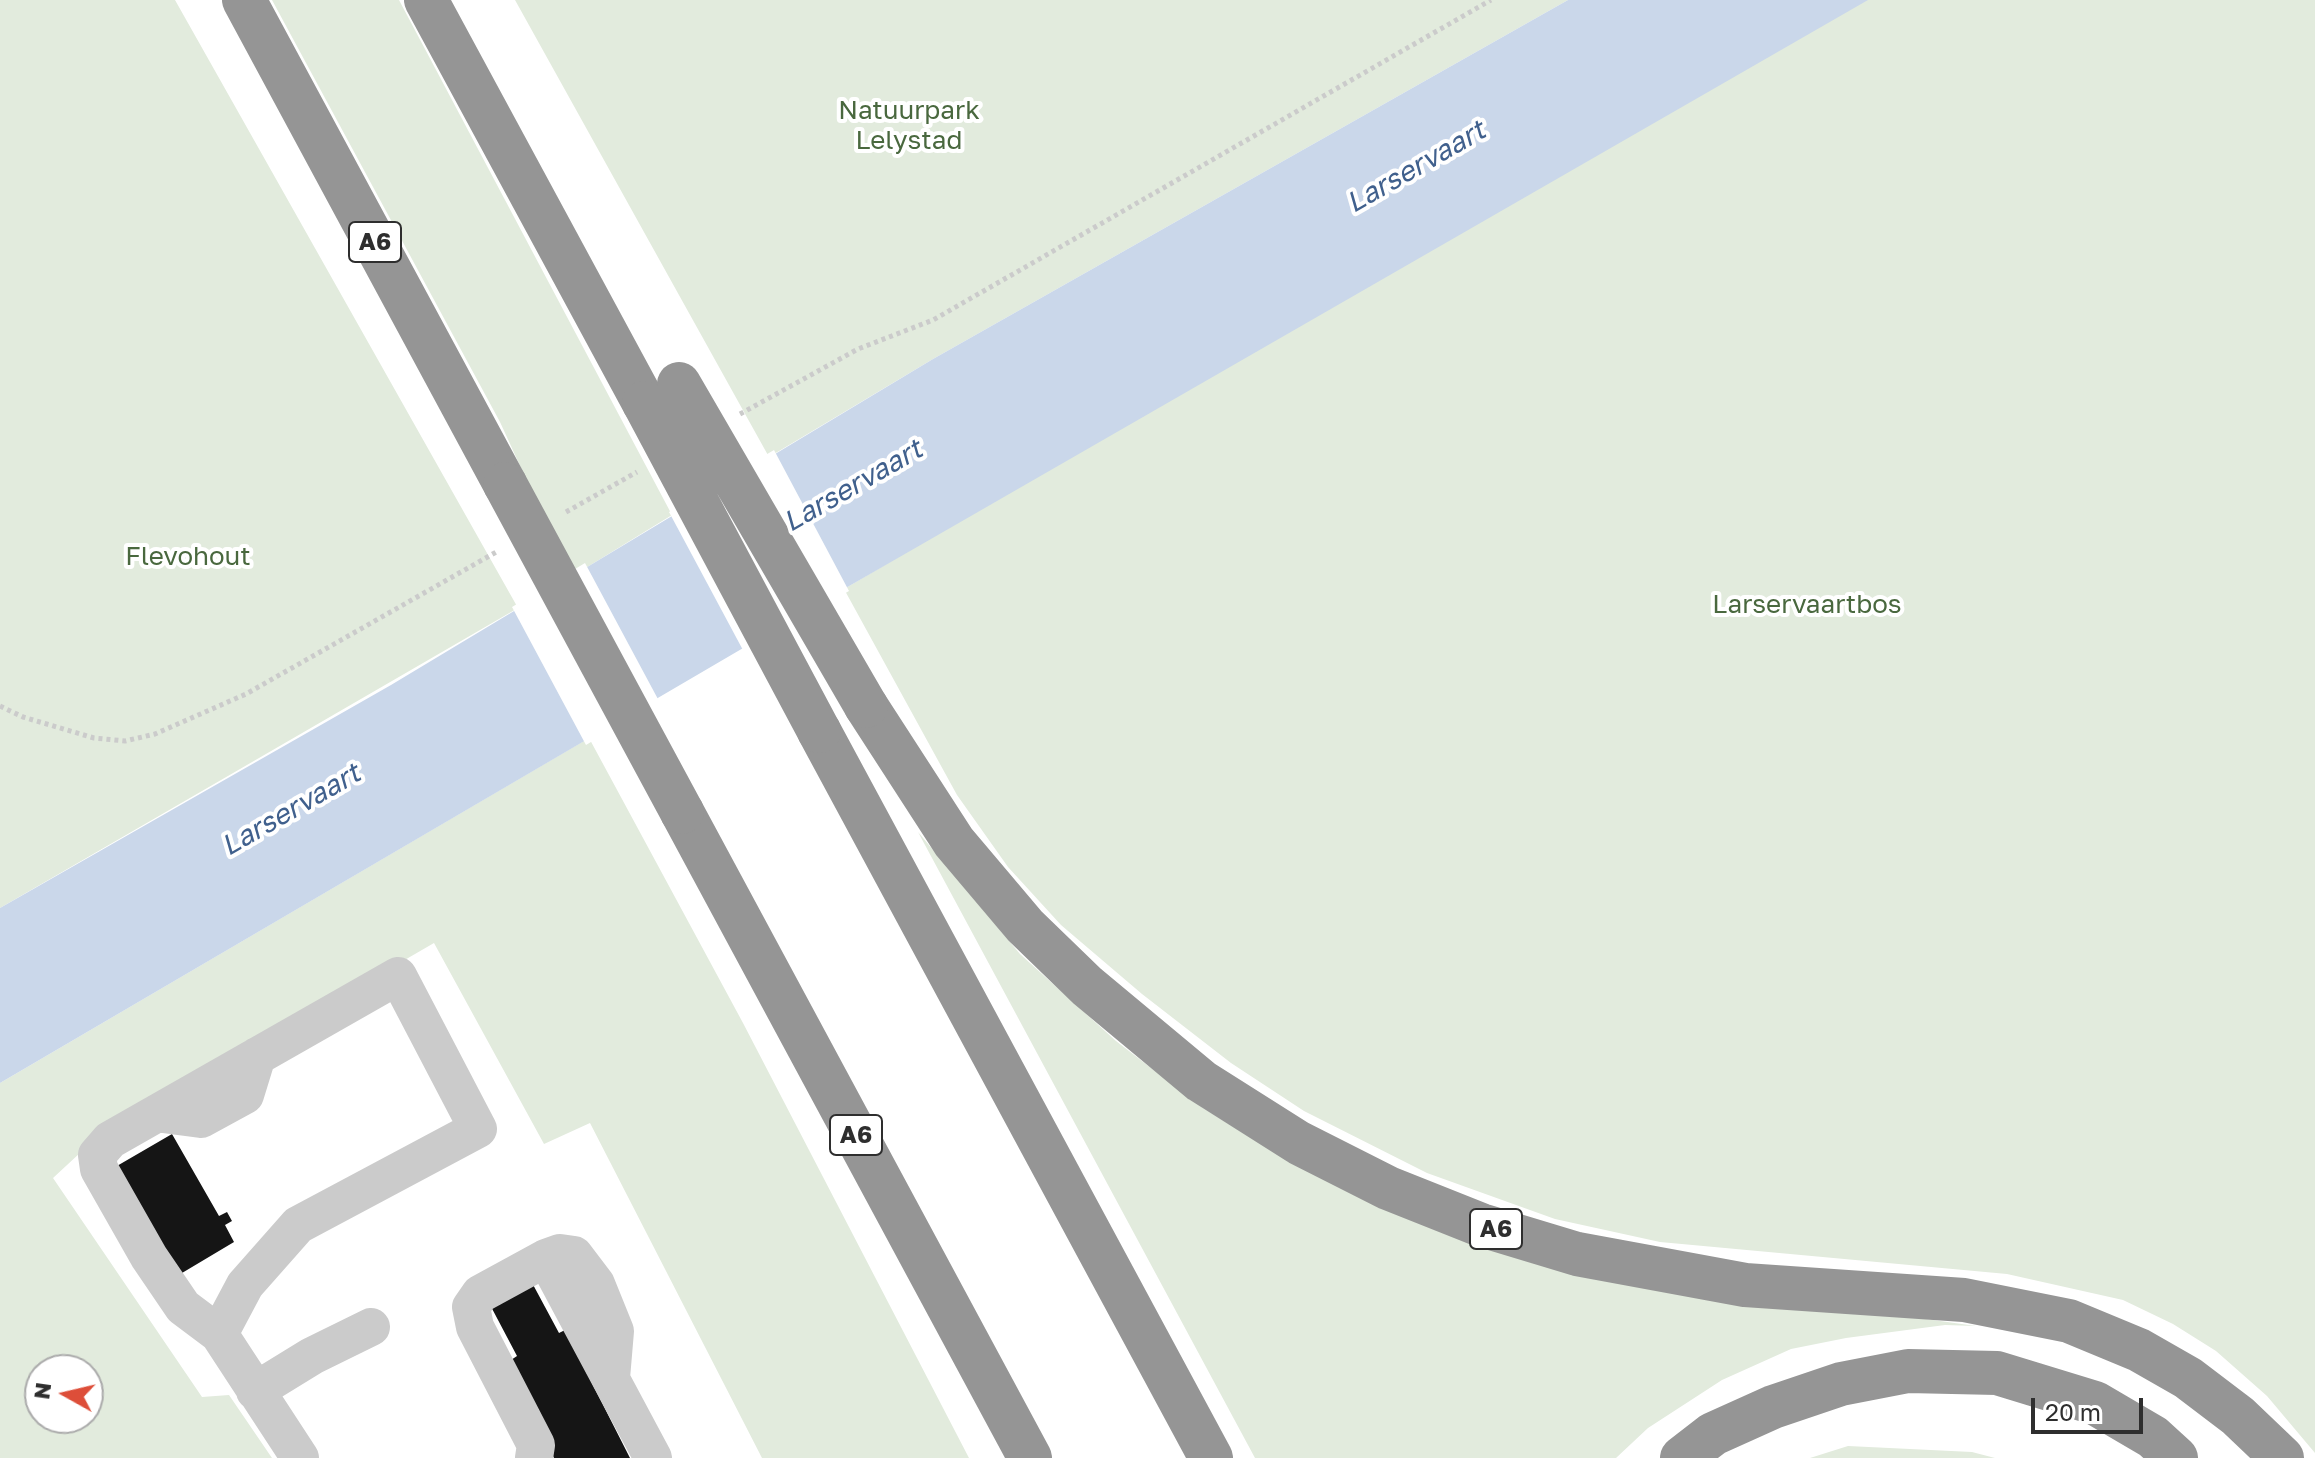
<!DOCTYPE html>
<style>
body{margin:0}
#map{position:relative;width:2315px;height:1458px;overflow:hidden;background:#fff;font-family:"Golos Text",sans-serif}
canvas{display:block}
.north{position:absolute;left:24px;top:1354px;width:80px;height:80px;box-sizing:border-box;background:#fff;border:2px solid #ababab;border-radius:50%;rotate:278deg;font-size:22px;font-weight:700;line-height:32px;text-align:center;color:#2e2e2e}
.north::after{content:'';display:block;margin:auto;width:28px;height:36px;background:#dd4e39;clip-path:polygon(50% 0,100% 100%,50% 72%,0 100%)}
.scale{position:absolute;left:2031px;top:1398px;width:112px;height:36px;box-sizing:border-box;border:4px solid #2e2e2e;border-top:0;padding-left:10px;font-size:24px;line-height:28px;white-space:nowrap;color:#2e2e2e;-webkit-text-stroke:6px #fff;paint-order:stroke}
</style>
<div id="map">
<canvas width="2315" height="1458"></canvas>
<div class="north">N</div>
<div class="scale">20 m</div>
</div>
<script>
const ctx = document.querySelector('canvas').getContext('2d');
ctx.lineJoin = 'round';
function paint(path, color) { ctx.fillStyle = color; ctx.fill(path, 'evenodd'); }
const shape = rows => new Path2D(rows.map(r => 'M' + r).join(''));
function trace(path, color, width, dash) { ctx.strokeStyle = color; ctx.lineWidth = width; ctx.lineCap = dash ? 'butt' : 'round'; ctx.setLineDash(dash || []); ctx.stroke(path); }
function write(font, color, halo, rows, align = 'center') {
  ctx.font = font + ' "Golos Text",sans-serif'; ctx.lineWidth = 8; ctx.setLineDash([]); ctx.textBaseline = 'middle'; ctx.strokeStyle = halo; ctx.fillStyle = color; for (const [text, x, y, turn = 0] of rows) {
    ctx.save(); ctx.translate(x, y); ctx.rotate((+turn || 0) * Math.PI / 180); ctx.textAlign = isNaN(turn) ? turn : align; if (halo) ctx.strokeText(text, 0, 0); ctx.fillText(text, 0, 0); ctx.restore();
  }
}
paint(shape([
 [0,0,175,0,518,608,0,908],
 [272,0,399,0,672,515,571,577,500,422],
 [515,0,1568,0,933,359,769,457],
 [1845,0,2315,0,2315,1453,2267,1396,2216,1351,2173,1324,2123,1300,2007,1274,1660,1242,1555,1219,1427,1173,1304,1111,1231,1063,1142,994,1061,925,1008,867,957,795,844,589],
 [589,738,743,1023,969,1458,762,1458,590,1123,544,1144,434,943,94,1140,53,1178,202,1397,229,1395,272,1458,0,1458,0,1083],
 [40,1370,88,1370,88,1418,40,1418],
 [918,832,1020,954,1116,1041,1203,1108,1293,1164,1897,1315,1976,1326,1945,1325,1846,1338,1791,1349,1722,1380,1648,1428,1616,1458,1255,1458],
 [1848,1446,1972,1452,1995,1458,1810,1458]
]), '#e2ebdd');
paint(shape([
 [1568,0,1868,0,844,589,0,1083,0,908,391,685,933,359]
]), '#cad7ea');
paint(shape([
 [774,450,849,591,744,652,669,512],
 [585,563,659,701,586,745,512,607]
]), '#fff');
paint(shape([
 [172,1134,219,1216,227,1212,232,1221,225,1225,234,1242,182,1273,110,1170],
 [530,1279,559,1333,565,1330,630,1458,554,1458,536,1424,511,1360,517,1356,488,1301]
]), '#151515');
trace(shape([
 [740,414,858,349,933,320,1491,0],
 [566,512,637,472],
 [0,706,23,717,94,738,125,741,155,734,246,694,498,551]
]), '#cbcbcb', 5, [4, 4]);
trace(shape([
 [163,1114,201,1119,245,1095,257,1056],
 [546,1258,560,1253,574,1255,596,1284,615,1331,611,1378],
 [219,1334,245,1285,298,1225,478,1129,398,976,110,1140,97,1155,99,1169,149,1257,183,1307,219,1334,300,1458],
 [255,1391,312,1356,371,1327],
 [534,1458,536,1445,475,1327,471,1307,480,1294,546,1258,653,1458]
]), '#cbcbcb', 38);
trace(shape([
 [244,0,505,484],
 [426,0,644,403],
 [866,706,954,842,1025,926,1087,986,1201,1081,1299,1143,1388,1188,1481,1225,1577,1254,1745,1285,1964,1300,2069,1321,2139,1350,2188,1378,2238,1416,2282,1458],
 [819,731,1211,1458],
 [682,812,1030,1458],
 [1682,1458,1713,1434,1773,1407,1841,1384,1908,1371,1997,1373,2095,1403,2153,1437,2176,1458]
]), '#959595', 44);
trace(shape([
 [679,384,866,706],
 [644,403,819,731],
 [505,484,682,812]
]), '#959595', 44);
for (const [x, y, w] of [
 [375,242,52],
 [856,1135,52],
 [1496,1229,52]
]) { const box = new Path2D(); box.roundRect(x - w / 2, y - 20, w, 40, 6); ctx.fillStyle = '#fff'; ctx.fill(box); trace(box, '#2e2e2e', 2); }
write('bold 24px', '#2e2e2e', null, [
 ["A6",375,242],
 ["A6",856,1135],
 ["A6",1496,1229]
]);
write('26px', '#49683e', '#fff', [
 ["Natuurpark",909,111],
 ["Lelystad",909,141],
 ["Flevohout",188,557],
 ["Larservaartbos",1807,605]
]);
write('italic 28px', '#40608d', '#fff', [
 ["Larservaart",1416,167,-30],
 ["Larservaart",853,486,-30],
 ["Larservaart",291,810,-30]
]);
</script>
